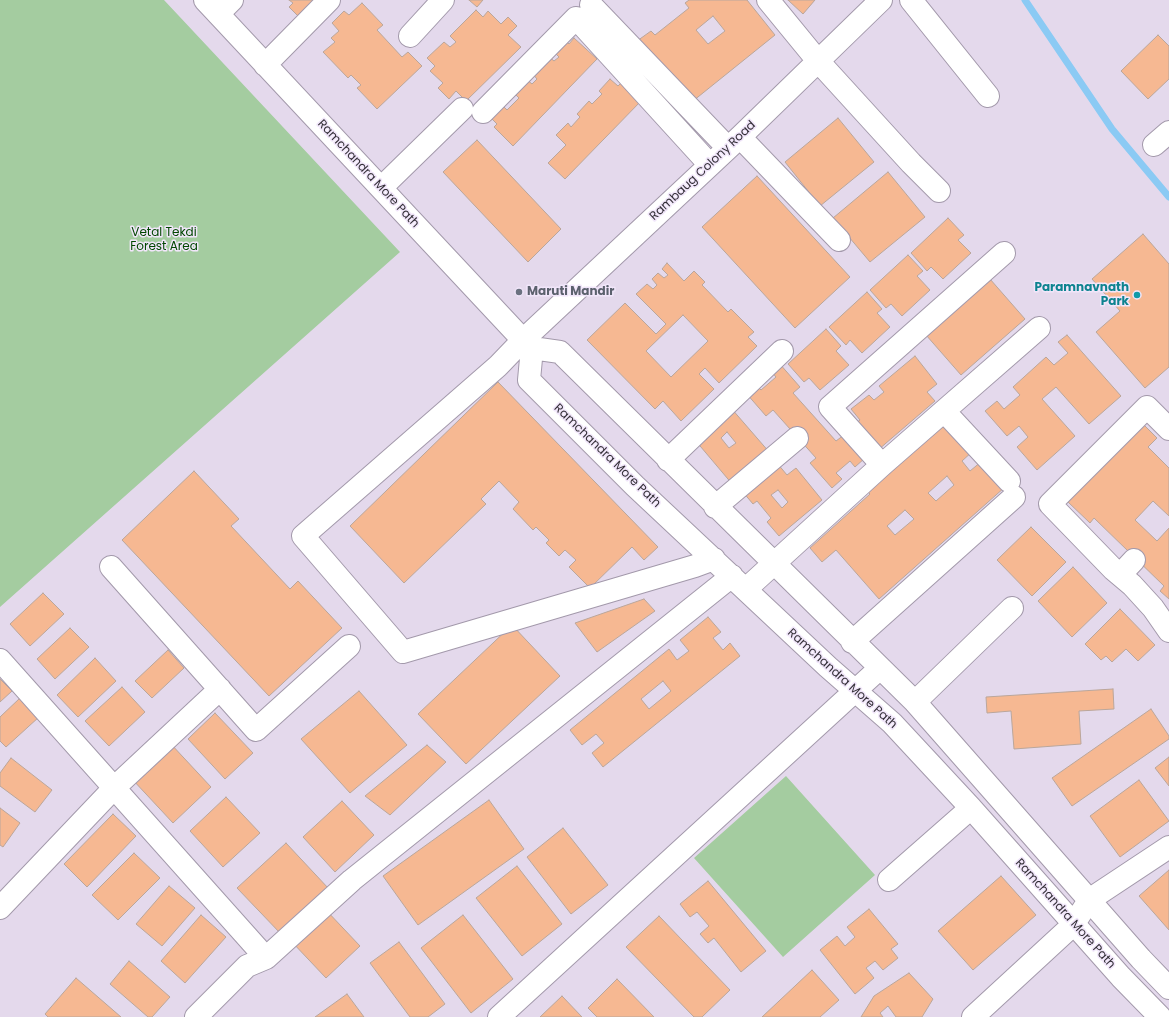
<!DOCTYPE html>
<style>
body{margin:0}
canvas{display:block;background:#e4d9ec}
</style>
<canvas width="1169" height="1017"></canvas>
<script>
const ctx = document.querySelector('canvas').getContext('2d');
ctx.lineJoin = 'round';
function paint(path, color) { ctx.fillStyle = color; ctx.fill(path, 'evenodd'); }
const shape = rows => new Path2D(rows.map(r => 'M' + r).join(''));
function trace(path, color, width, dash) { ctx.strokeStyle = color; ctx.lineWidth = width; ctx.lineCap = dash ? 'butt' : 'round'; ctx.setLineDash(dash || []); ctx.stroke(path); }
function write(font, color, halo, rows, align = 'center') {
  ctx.font = font + ' Poppins,sans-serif'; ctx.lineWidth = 3; ctx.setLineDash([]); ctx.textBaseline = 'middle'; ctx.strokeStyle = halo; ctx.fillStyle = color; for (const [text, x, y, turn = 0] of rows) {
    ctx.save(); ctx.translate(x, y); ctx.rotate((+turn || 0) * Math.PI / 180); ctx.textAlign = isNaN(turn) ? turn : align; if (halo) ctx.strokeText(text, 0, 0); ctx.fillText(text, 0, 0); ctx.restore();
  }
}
paint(shape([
 [0,0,164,0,400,252,0,607],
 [786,776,875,875,783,957,694,858]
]), '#a4cca0');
trace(shape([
 [1025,0,1112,129,1169,197]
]), '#8bcaf4', 7);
const building = shape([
 [289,0,317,0,304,22,289,7,293,3,289,0],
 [469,0,483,0,477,7,469,0],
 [689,0,747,0,775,35,688,105,637,41,651,31,655,35,689,8,685,3,689,0],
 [713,16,725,31,708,44,696,30,713,16],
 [788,0,815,0,803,14,788,0],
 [362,3,383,25,377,30,402,57,408,52,422,66,377,109,357,88,361,85,351,75,348,78,323,52,335,42,331,38,339,31,332,23,344,11,349,15,362,3],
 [476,10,483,17,488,11,501,24,508,17,517,26,508,35,521,47,466,101,456,91,449,99,438,88,443,83,430,71,435,66,427,58,444,42,450,47,456,42,450,36,476,10],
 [1158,35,1169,46,1169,79,1148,99,1121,71,1158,35],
 [574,38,597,59,513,146,494,127,497,124,491,118,503,106,507,110,519,98,513,92,526,79,532,84,537,79,532,73,548,56,554,61,559,57,553,51,564,39,569,44,574,38],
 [610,79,618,86,623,81,642,100,565,179,548,163,566,145,556,135,568,123,571,127,580,117,577,114,589,101,592,104,602,94,599,91,610,79],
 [838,118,874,162,820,206,785,162,838,118],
 [477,140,561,229,528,262,443,172,477,140],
 [888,172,925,217,870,262,833,218,888,172],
 [757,176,850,277,795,328,702,227,757,176],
 [948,218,964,235,958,240,971,253,943,279,931,267,927,271,911,253,948,218],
 [1143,234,1169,264,1169,367,1145,388,1096,332,1120,311,1092,279,1143,234],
 [908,255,923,271,917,276,930,290,902,316,891,304,886,308,870,290,908,255],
 [667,263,684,281,694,271,705,282,702,285,728,312,731,309,754,332,748,337,757,346,719,383,705,368,699,374,714,389,681,421,663,401,655,409,587,340,625,303,656,334,666,324,636,294,647,284,653,289,657,285,652,279,658,273,664,278,668,275,662,269,667,263],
 [683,315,708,341,671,377,646,351,683,315],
 [990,279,1025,319,961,375,926,335,990,279],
 [867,292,882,309,877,313,890,327,862,353,850,340,846,345,829,327,867,292],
 [826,329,841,346,836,351,849,365,820,390,809,378,804,382,788,364,826,329],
 [1067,335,1121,396,1089,424,1056,387,1042,399,1075,436,1037,470,1017,447,1028,437,1019,426,1007,436,985,411,997,401,1004,409,1020,395,1013,387,1046,357,1054,365,1068,353,1058,342,1067,335],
 [915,356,937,384,927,392,935,401,878,450,856,423,860,420,851,409,869,395,874,400,884,392,879,386,915,356],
 [779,363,800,387,793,393,836,441,844,435,865,458,855,467,850,461,836,473,842,479,832,488,810,463,816,458,773,410,766,416,746,393,756,385,761,390,776,377,771,371,779,363],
 [498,382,658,547,644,560,632,547,590,588,569,567,576,560,565,550,559,556,546,543,549,540,536,527,533,530,513,509,519,502,499,481,481,499,486,504,404,583,350,526,498,382],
 [731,408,770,453,733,485,695,440,731,408],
 [727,432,736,443,729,448,721,438,727,432],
 [944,418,973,451,962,461,970,471,982,461,1005,487,879,599,836,550,822,562,810,548,870,494,865,489,944,418],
 [947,476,954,485,936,501,928,493,947,476],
 [905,510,914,519,895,535,887,526,905,510],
 [1143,424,1157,438,1148,447,1169,468,1169,516,1153,501,1135,520,1157,541,1169,528,1169,599,1160,591,1164,586,1094,518,1090,523,1068,502,1143,424],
 [777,463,787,475,796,468,822,500,779,536,767,522,771,518,757,501,753,504,742,491,777,463],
 [194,471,239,519,231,526,290,589,298,581,342,628,269,696,122,540,194,471],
 [778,490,788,502,782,508,771,495,778,490],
 [1031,527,1066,562,1032,596,997,560,1031,527],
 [1073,567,1107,603,1072,637,1038,601,1073,567],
 [43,593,64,614,30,646,10,624,43,593],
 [644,599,655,611,597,652,575,623,644,599],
 [1120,609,1155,645,1138,661,1126,649,1112,662,1106,656,1101,660,1085,644,1120,609],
 [708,617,721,632,713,638,723,650,730,643,740,656,603,767,592,753,604,743,596,734,582,745,570,730,669,649,677,660,689,651,680,640,708,617],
 [663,681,671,691,649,709,641,699,663,681],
 [512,625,560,676,466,764,418,714,512,625],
 [70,628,89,647,55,679,37,659,70,628],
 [168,650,184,668,152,698,135,681,168,650],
 [95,658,116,681,78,717,57,695,95,658],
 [0,679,12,691,0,702,0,679],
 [122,687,145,712,109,746,85,721,122,687],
 [1113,689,1114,709,1079,711,1081,744,1014,749,1011,711,987,713,986,697,1113,689],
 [359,691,407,745,350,793,301,739,359,691],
 [20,698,39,717,6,747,0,741,0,717,20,698],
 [1151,709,1169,736,1169,739,1072,806,1052,778,1151,709],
 [215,713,253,753,225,779,188,739,215,713],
 [170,743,211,787,173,823,132,779,170,743],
 [427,745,446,762,390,815,365,796,427,745],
 [1169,757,1169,786,1155,768,1169,757],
 [11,758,52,790,35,812,0,786,0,773,11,758],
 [1139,780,1169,821,1120,857,1090,816,1139,780],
 [226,797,260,833,223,867,190,831,226,797],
 [489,800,524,849,418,925,383,876,489,800],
 [342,801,374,835,335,872,303,837,342,801],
 [0,808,20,823,3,847,0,845,0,808],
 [113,814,136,836,87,887,64,864,113,814],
 [563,828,608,885,571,914,527,857,563,828],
 [286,843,329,889,281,934,237,888,286,843],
 [134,853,160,878,118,920,92,895,134,853],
 [517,866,562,924,522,956,476,898,517,866],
 [1169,870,1169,930,1139,896,1169,870],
 [1001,876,1036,915,973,970,938,931,1001,876],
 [708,881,766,951,741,972,714,938,708,943,700,934,709,926,697,912,690,917,680,904,708,881],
 [169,886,195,908,162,946,136,924,169,886],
 [325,909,360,946,326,978,291,941,325,909],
 [869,909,898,944,891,949,898,958,883,970,875,961,866,968,874,978,855,994,820,950,837,936,845,946,855,937,847,927,869,909],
 [201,915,226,937,185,983,161,961,201,915],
 [463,915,513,979,471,1013,421,948,463,915],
 [659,916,730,990,702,1017,694,1017,626,947,659,916],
 [399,942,445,1004,428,1017,410,1017,370,963,399,942],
 [129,961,170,997,152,1017,148,1017,110,984,129,961],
 [812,970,839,1000,820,1017,762,1017,812,970],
 [909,973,933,999,922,1017,896,1017,888,1006,880,1013,883,1017,861,1017,874,996,909,973],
 [76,978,121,1017,48,1017,45,1014,76,978],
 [617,979,654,1017,597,1017,588,1008,617,979],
 [347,994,364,1017,315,1017,347,994],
 [562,996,582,1017,540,1017,562,996]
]);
paint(building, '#f6b892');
trace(building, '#baa69b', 1);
const minor = shape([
 [205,0,523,340,532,348,560,352,915,702,1141,959,1169,988],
 [768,0,818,61,911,163,939,191],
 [911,0,988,96],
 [591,5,728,148],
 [218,14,232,0],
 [410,36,443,0],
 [265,65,329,0],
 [483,112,576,18,710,165],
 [740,137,839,240],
 [1154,145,1169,132],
 [381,188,462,109],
 [532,348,529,380,635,486,828,667,892,723,971,808,1121,977,1160,1017],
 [944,411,1009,481],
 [1169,429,1147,407,1050,504,1113,569,1132,585,1153,608,1169,631],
 [668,460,782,351],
 [882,465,830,407,1004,253],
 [715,507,797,438],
 [714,559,695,566,403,652,303,536,498,366,523,340,740,137,881,0],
 [111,567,256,730,349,646],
 [1120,575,1134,560],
 [746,589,882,465,1039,328],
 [852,642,1014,497],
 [0,660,266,958,247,966,196,1017],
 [915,702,1012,608],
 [889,880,971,808],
 [0,908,115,787,220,689],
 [266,958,352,880,732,576],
 [499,1017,879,669],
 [973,1017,1074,924,1089,900,1169,847]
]);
trace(minor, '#a399ab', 24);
trace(minor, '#fff', 22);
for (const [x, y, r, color] of [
 [519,292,4,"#6b7280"],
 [1137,295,4,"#0f9aa8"]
]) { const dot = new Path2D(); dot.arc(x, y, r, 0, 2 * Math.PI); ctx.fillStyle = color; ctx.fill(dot); trace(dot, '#f1e6fa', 1.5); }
write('12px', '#332f37', '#f1e6fa', [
 ["Rambaug Colony Road",703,171,-43],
 ["Ramchandra More Path",368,174,47],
 ["Ramchandra More Path",607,456,44],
 ["Ramchandra More Path",842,679,42],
 ["Ramchandra More Path",1065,914,48]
]);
write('12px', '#004700', '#f1e6fa', [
 ["Vetal Tekdi",164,233],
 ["Forest Area",164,247]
]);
write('bold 12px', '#0d838f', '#f1e6fa', [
 ["Paramnavnath",1129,288],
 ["Park",1129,302]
], 'right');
write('bold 12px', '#5b616d', '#f1e6fa', [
 ["Maruti Mandir",527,292]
], 'left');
</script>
